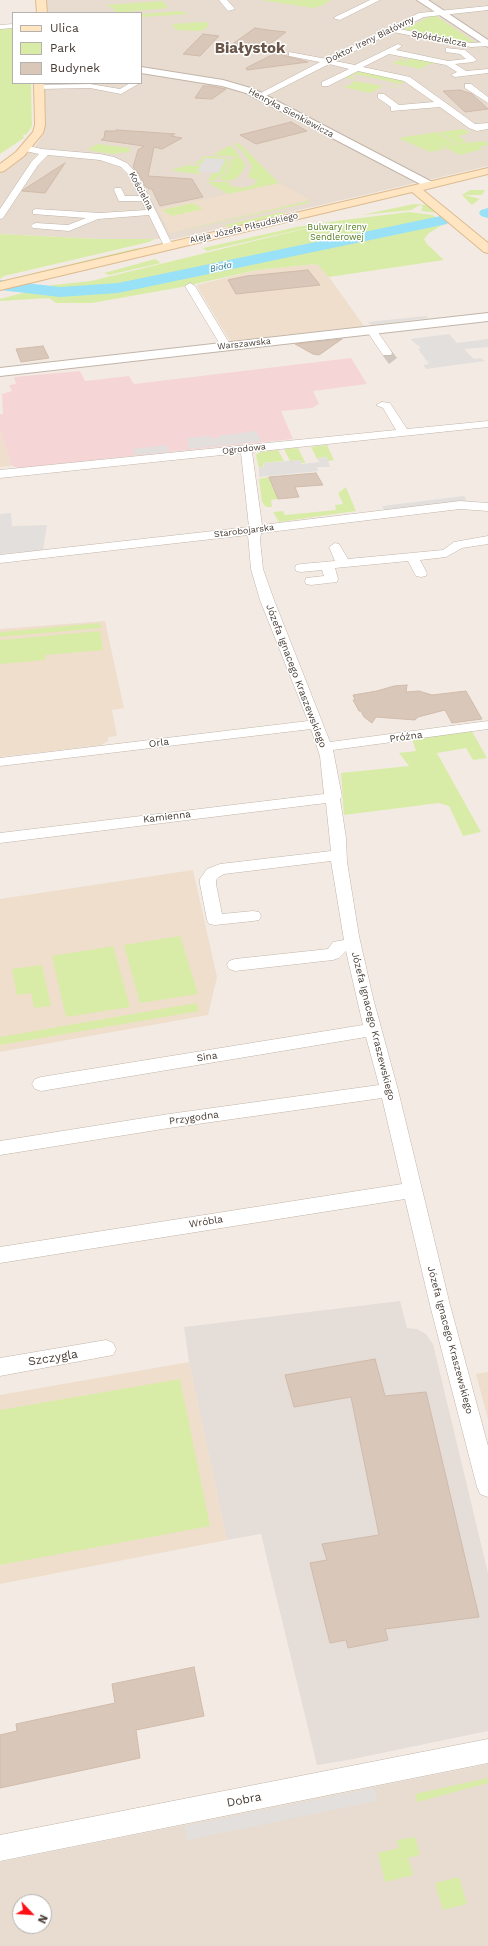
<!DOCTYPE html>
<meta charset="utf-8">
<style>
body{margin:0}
#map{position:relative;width:488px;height:1946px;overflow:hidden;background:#f3ebe3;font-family:"Work Sans",sans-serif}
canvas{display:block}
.legend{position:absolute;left:12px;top:12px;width:130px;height:72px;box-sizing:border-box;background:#fff;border:1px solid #b5b1ad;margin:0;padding:5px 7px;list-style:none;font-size:12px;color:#463b33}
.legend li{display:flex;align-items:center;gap:8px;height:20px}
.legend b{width:20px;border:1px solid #b5b1ad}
.north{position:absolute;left:12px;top:1894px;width:40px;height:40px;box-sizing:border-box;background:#fff;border:1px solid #b5b1ad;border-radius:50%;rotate:115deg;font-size:11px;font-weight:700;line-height:16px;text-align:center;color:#463b33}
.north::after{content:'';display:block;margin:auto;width:14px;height:18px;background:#ff0e16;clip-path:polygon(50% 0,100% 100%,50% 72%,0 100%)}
</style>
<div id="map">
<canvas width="488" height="1946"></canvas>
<ul class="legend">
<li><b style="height:5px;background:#ffe5c1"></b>Ulica</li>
<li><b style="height:11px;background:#d9eca7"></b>Park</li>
<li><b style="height:11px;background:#d9c7ba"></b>Budynek</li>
</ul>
<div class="north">N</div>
</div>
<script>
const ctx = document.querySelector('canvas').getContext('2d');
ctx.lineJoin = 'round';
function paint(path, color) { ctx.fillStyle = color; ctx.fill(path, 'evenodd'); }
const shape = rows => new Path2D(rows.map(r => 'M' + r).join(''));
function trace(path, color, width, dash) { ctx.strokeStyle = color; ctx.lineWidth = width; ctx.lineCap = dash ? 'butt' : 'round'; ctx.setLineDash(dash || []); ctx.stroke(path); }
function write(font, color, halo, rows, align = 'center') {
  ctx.font = font + ' "Work Sans",sans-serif'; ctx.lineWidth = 3; ctx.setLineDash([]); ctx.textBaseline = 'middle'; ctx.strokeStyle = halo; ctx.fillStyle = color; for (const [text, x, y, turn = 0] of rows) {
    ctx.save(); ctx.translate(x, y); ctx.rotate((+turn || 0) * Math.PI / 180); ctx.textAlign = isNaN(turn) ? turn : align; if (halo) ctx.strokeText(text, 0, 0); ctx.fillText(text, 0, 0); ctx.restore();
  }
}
paint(shape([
 [43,0,488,0,488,166,175,239,98,239,0,234,0,170,28,153,36,145,43,135,46,116,43,83,141,83,141,13,45,13],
 [488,1764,488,1946,0,1946,0,1862],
 [20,1902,44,1902,44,1926,20,1926]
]), '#e8dcd0');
paint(shape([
 [400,1301,407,1328,417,1329,426,1334,433,1344,488,1573,488,1731,348,1760,317,1765,261,1534,227,1540,189,1362,184,1327]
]), '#e5ddd8');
paint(shape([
 [279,183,310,200,170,233,158,209],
 [317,264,329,277,364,326,230,341,198,288,197,285,257,270],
 [0,430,12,466,0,467],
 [105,621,124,708,112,710,117,736,108,737,108,741,101,745,0,757,0,629],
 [193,870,217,977,208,1015,0,1052,0,899],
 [189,1362,227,1540,0,1584,0,1395],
 [488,1372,488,1419,476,1374]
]), '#eedecb');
paint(shape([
 [351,358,367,384,313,391,319,404,312,408,281,411,293,439,18,468,12,466,0,430,0,414,3,414,2,394,12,391,9,385,16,384,14,377,80,371,85,381,129,376,134,384]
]), '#f6d5d6');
paint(shape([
 [260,0,331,0,323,5,314,8],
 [163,1,168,8,116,13,113,8,105,5],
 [180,11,190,14,141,17,141,14],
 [431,16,436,16,476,43,469,44,401,31],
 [205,22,208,23,208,26,204,30,197,31,176,30,172,24],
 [13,28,13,83,31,83,32,126,27,134,23,135,24,138,0,154,0,29],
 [412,57,442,63,430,64,420,69,407,66,409,64,405,66,392,63,405,58,408,58,402,61,406,62],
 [356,70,396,78,405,81,395,88,387,86,395,87,400,84,356,74,350,77,356,78,354,79,344,78],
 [355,81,383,86,370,93,343,87,353,84,351,83],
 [464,129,470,133,458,136,467,142,457,144,439,132],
 [437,132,455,144,440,146,445,149,430,152,398,138],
 [483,141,488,143,488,145,479,147,483,149,460,155,442,146],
 [238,143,244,148,279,183,228,194,207,182,229,182,230,186,242,188,251,186,255,184,255,182,259,181,248,177,252,166,243,152,234,144],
 [97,144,130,148,130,149,128,154,126,152,113,154,87,150],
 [229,146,233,147,245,164,245,168,237,178,230,181,221,180,218,178,227,173,232,159,238,157,213,155],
 [212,156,230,159,225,173,217,177,216,180,208,181,212,173,219,173,205,158,202,164,193,163,202,160,202,157],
 [189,165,201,166,198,172,203,172,199,174,172,171,174,169],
 [470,190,485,190,482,195,465,195,480,199,472,205,462,195],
 [310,200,308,203,170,233,304,202],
 [193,203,203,209,172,216,162,210],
 [414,204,426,205,438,213,421,211,423,207,420,205,411,210,361,215],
 [282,212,285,214,252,223,228,227,225,225],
 [409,212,433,215,444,224,429,233,424,239,427,244,444,260,329,277,317,264,257,270,182,287,92,303,56,303,49,298,0,301,0,299,53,285,91,281,336,221],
 [336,221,207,251,203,248,297,227],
 [0,234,98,239,155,239,149,242,4,276,0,279],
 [137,248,142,249,34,274,34,273],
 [155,259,161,263,109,275,104,273],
 [327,445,334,460,328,461,327,457,318,458,318,461,311,447],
 [298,448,305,462,305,463,301,463,300,460,290,461,284,449],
 [278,450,284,461,263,463,263,467,259,468,256,455,260,452],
 [269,477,278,499,271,500,272,507,266,507,262,502,259,479],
 [346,487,356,511,279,522,273,512,283,511,285,515,336,510,335,505,343,504,338,493],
 [100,623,101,628,0,637,0,632],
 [100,631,103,650,45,655,45,660,0,664,0,640],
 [470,728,487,758,473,760,466,748,437,753,481,832,463,836,449,806,439,803,344,815,341,773,409,766,399,753,416,751,411,736],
 [180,936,198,994,140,1003,124,945],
 [113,946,130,1007,66,1017,52,956],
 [42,965,51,1006,34,1008,31,993,17,995,12,969],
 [196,1003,199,1011,0,1045,0,1037],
 [180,1379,210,1526,0,1565,0,1410],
 [488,1778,488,1783,417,1802,415,1794],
 [415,1837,420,1855,408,1858,413,1875,385,1882,378,1853,399,1848,397,1840],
 [459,1877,467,1904,443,1910,435,1883]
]), '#d9eca7');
paint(shape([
 [205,158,226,159,219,173,197,172],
 [426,316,429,318,371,325,368,322],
 [449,334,457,343,488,339,488,347,464,349,474,359,480,358,485,361,426,369,423,365,429,364,418,349,421,348,410,339],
 [256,431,262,441,189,449,187,438,211,436,212,439,218,438,218,436],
 [167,445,169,452,135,455,133,449],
 [327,457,330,467,317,467,318,471,259,477,259,468,264,467,263,463,300,460,302,464,319,462,318,458],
 [464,496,467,501,385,511,382,506],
 [11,513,12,526,47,525,43,550,0,554,0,514],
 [374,1788,377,1801,187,1840,184,1826]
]), '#e3dfdc');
paint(shape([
 [488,208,488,218,481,216,479,213,481,210,488,208],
 [441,216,447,218,449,221,447,224,118,293,60,297,0,290,0,280,60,287,118,283,441,216]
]), '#98e1f7');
const building = shape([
 [255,28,268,30,286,32,263,49,231,45,255,28],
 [203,34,219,36,200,56,183,54,203,34],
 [276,53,308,62,247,70,246,68,276,53],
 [203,86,210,86,226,89,212,99,195,98,203,86],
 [460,90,472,94,488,109,465,112,443,91,460,90],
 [291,122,307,131,256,144,240,135,291,122],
 [117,130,175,134,171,136,182,138,162,149,154,147,148,176,192,179,203,197,160,206,152,189,149,189,145,186,139,174,133,167,138,150,144,146,101,140,104,138,105,131,115,131,117,130],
 [65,163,45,193,22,191,23,190,65,163],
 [308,270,320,285,236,294,228,280,247,276,308,270],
 [342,339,319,355,313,354,295,344,342,339],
 [43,346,49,358,21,362,16,349,43,346],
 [316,473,323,485,295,487,299,497,278,499,269,477,316,473],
 [407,685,406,692,419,691,432,695,466,691,482,719,452,723,445,710,418,717,415,720,376,717,372,723,364,717,361,711,359,711,353,700,355,700,353,695,377,691,394,686,407,685],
 [375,1359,385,1396,426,1392,479,1617,385,1629,388,1640,348,1648,346,1640,330,1643,310,1563,327,1560,322,1544,379,1535,351,1397,294,1407,285,1375,375,1359],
 [194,1667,204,1716,136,1730,140,1758,0,1788,0,1735,17,1731,16,1724,115,1703,112,1684,194,1667]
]);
paint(building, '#d9c7ba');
trace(building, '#d1bbaa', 1);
trace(shape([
 [387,353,393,361]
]), '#d0c8c0', 10, [10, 5.5]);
const minor = shape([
 [219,0,227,0,235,9,228,11,219,0],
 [370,0,380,0,340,20,333,18,370,0],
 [488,6,488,10,424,17,399,29,471,43,488,42,488,46,471,47,393,32,335,61,355,65,398,44,402,46,396,50,448,61,466,59,460,54,446,52,446,48,465,50,477,60,473,62,455,64,466,71,488,69,488,73,455,77,451,75,457,72,446,65,389,54,363,67,410,77,475,124,488,123,488,129,477,131,469,128,440,107,391,111,391,107,378,98,378,94,384,94,399,105,434,102,404,81,358,71,328,86,322,86,322,82,349,69,329,64,262,98,256,98,255,96,320,62,289,56,289,52,327,59,419,13,488,6],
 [13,24,13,28,0,29,0,25,13,24],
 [130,83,140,83,121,94,90,88,39,89,35,87,39,85,90,84,120,89,130,83],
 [465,84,471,84,488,97,488,103,465,88,465,84],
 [24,145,42,149,100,154,114,157,127,163,138,175,173,246,171,248,165,248,149,215,98,219,69,231,33,228,31,226,33,224,36,223,68,225,86,218,33,214,33,210,36,209,100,213,146,210,142,201,119,201,114,190,115,188,121,188,125,196,139,196,130,176,121,167,100,160,48,155,38,165,3,218,0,219,0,209,32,161,39,154,21,150,21,146,24,145],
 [190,283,195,286,231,346,230,348,226,349,221,346,185,286,190,283],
 [371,327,375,328,391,351,392,353,391,355,383,355,366,330,371,327],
 [382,402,390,403,407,429,488,421,488,427,252,452,262,525,460,501,488,503,488,511,460,509,261,533,260,540,263,569,274,600,330,742,488,721,488,729,333,750,342,797,340,799,346,838,347,862,359,936,373,998,398,1090,450,1305,488,1446,488,1497,480,1494,477,1487,430,1305,405,1199,0,1263,0,1247,402,1184,382,1098,169,1128,0,1155,0,1141,169,1114,379,1085,366,1037,41,1091,35,1089,32,1084,35,1079,41,1077,363,1025,346,951,339,958,333,960,235,971,229,969,227,965,229,961,235,959,328,949,333,942,344,940,331,861,224,874,219,877,216,880,216,884,222,914,253,911,259,912,261,916,259,920,253,921,215,925,209,924,207,920,200,884,200,879,207,869,220,864,331,851,326,803,0,843,0,833,324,794,320,756,311,729,0,766,0,758,308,721,260,600,251,569,248,535,0,563,0,555,249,527,241,453,0,478,0,470,396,430,383,408,376,405,382,402],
 [488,536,488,544,462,548,446,557,420,560,427,573,426,576,421,577,416,576,408,561,335,568,338,579,337,582,311,585,306,584,305,581,306,578,324,576,322,570,301,572,296,571,295,568,296,565,301,564,335,561,329,547,335,543,339,544,348,559,443,550,454,542,488,536],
 [106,1340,113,1343,116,1349,113,1355,0,1376,0,1358,106,1340],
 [488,1739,488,1763,0,1861,0,1835,488,1739]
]);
const tertiary = shape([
 [417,0,428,0,488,40,488,47,417,0],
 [141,67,223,80,254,89,434,183,436,185,430,188,426,187,246,93,222,86,141,73,141,67],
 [488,313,488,321,0,376,0,368,488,313]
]);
const secondary = shape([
 [36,0,46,0,47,13,37,13,36,0],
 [34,83,44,83,45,125,43,133,24,156,4,171,0,172,0,164,16,152,33,132,35,125,34,83],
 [488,168,488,174,423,190,488,243,488,253,484,252,412,192,0,290,0,282,488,168]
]);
trace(minor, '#c2b4a8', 1);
trace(tertiary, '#c2b4a8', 2);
trace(secondary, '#dbba90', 2);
paint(minor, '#fff');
paint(tertiary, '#fff');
paint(secondary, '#ffe5c1');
write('9px', '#463b33', '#fff', [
 ["Spółdzielcza",439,39,11],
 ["Doktor Ireny Białówny",370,40,-26],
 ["Henryka Sienkiewicza",291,113,28],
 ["Kościelna",141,191,62],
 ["Aleja Józefa Piłsudskiego",244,228,-13],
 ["Warszawska",244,344,-6],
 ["Ogrodowa",244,449,-6],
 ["Starobojarska",244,531,-7]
]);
write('9px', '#547c21', '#fff', [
 ["Bulwary Ireny",337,227],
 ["Sendlerowej",337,237]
]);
write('italic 9px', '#1f7b99', '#fff', [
 ["Biała",221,267,-12]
]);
write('10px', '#463b33', '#fff', [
 ["Józefa Ignacego Kraszewskiego",296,676,69],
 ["Próżna",406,737,-8],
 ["Orla",159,743,-7],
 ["Kamienna",167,817,-7],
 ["Józefa Ignacego Kraszewskiego",373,1026,76],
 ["Sina",207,1057,-9],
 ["Przygodna",194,1118,-8],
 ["Wróbla",206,1222,-9],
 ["Józefa Ignacego Kraszewskiego",450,1340,75]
]);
write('12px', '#463b33', '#fff', [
 ["Szczygla",53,1358,-9],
 ["Dobra",244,1800,-11]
]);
write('bold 15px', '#695649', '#fff', [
 ["Białystok",250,49]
]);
</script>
